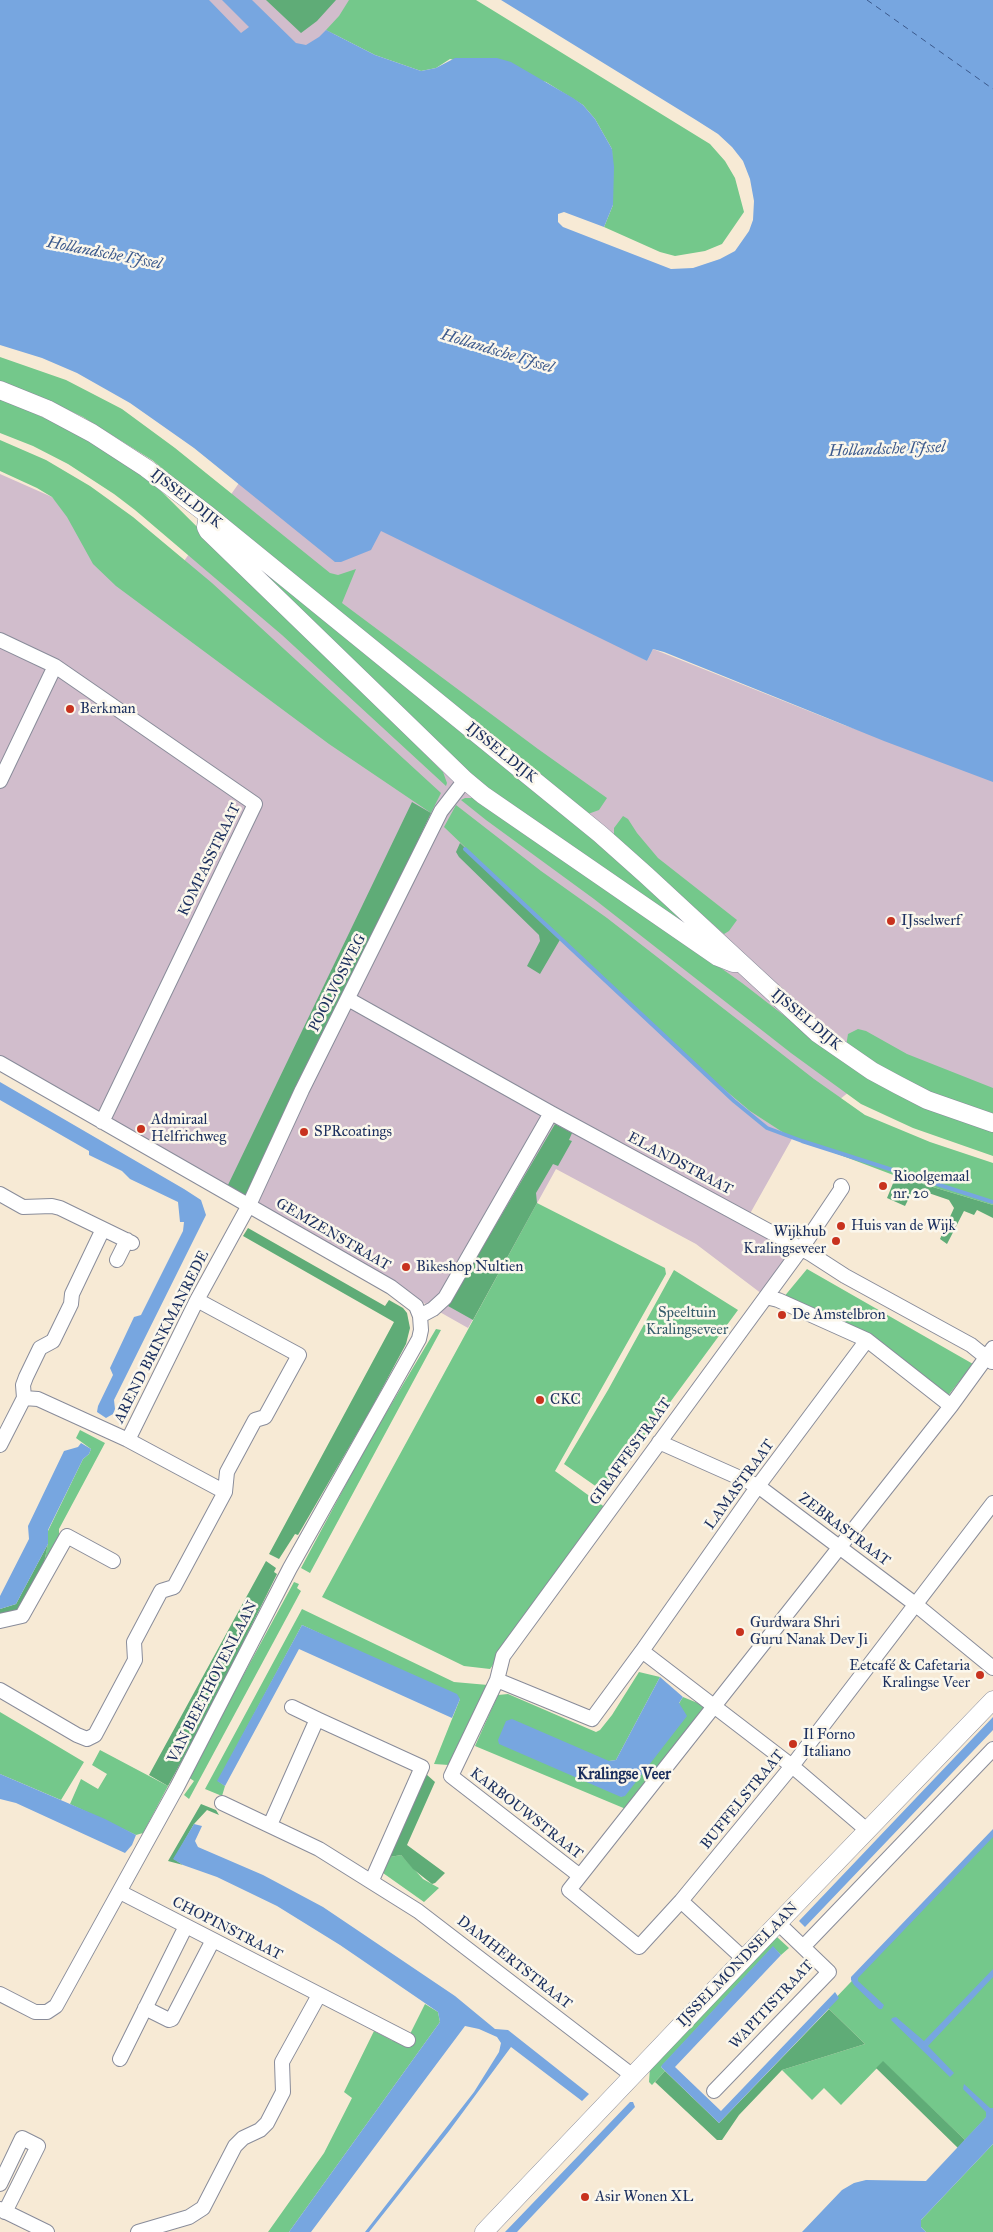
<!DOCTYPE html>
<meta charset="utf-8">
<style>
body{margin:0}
canvas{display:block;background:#f7ead5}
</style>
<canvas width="993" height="2232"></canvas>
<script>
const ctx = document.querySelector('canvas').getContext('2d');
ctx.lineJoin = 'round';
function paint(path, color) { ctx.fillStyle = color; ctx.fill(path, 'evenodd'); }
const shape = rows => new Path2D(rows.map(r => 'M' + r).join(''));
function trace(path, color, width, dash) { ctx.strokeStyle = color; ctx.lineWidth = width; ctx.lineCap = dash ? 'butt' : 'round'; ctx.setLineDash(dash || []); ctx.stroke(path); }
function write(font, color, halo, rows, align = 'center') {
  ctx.font = font + ' "IM FELL Great Primer",serif'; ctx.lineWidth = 5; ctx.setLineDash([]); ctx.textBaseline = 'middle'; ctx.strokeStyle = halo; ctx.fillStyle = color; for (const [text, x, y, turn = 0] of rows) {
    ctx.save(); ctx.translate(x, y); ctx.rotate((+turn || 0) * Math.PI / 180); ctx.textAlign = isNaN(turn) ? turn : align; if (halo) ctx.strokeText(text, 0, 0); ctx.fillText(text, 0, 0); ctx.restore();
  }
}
paint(shape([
 [187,0,354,0,325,48,256,76],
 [258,456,647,661,653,649,844,725,993,777,993,1091,896,1054,793,1137,747,1219,801,1249,766,1297,696,1244,556,1169,468,1328,0,1063,0,474,52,497,151,608]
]), '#d1bdcc');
paint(shape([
 [349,0,476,0,710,144,725,161,735,178,744,212,722,244,705,251,675,256,660,252,604,227,613,205,612,149,595,119,583,105,546,82,450,59,436,68,421,71,375,55,326,30,339,16],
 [0,357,66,380,122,409,175,448,330,573,338,575,356,569,342,603,538,749,607,798,599,810,588,814,152,460,83,417,41,397,0,383],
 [0,398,71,430,143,473,443,772,447,783,446,786,282,635,135,510,114,494,68,464,33,446,0,433],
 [0,440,46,460,90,486,133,517,212,583,441,793,431,813,329,744,116,586,93,564,67,517,52,497,37,488,0,471],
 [241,552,551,800,700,935,462,770],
 [465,798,474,798,680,939,742,983,817,1041,993,1129,993,1156,913,1128,861,1104,791,1053,594,899,486,820,461,800],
 [456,805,541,871,607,918,814,1079,865,1115,930,1142,993,1163,993,1205,896,1176,787,1135,750,1111,675,1048,444,827],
 [623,816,628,819,637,833,658,858,737,920,729,931,724,934,614,836,614,828],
 [858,1029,866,1031,907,1054,993,1088,993,1116,923,1091,846,1046,848,1034],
 [537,1203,665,1268,666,1274,555,1471,606,1508,490,1669,464,1666,322,1597],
 [807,1269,973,1364,947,1397,783,1298],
 [674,1270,738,1310,604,1492,564,1464,608,1390],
 [436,1329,441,1330,310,1573,301,1568,367,1445],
 [80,1430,105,1443,59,1529,59,1542,42,1572,48,1544,48,1531,83,1459,89,1454,91,1449,76,1438],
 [294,1582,299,1584,297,1588,301,1591,189,1799,184,1795,194,1781,188,1777],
 [302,1609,454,1682,488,1685,449,1765,434,1764,460,1699,302,1625,218,1781,225,1786,222,1796,205,1789],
 [639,1672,660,1677,616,1760,609,1761,621,1797,683,1697,705,1706,633,1812,475,1746,498,1695,508,1694,596,1732,600,1730,612,1715],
 [0,1712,84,1762,61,1800,0,1774],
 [100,1750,168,1786,143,1833,136,1835,70,1804,81,1779,98,1789,107,1774,92,1765],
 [993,1833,993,2110,965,2140,883,2062,841,2105,824,2088,812,2100,782,2070,865,2044,827,2007],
 [401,1855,423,1879,439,1888,424,1902,383,1873,390,1857],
 [777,1937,789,1948,781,1955,773,1947,661,2067,665,2071,652,2085,649,2082,650,2067,772,1938],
 [425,2004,438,2012,440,2022,289,2232,268,2232,324,2153,352,2098,344,2092,374,2031,393,2041,397,2033,408,2038],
 [993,2144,993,2232,926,2232,921,2227,921,2220]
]), '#74c88b');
paint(shape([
 [266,0,336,0,317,21,301,33],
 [412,802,431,813,252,1191,244,1197,227,1187],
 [460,843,561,938,540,974,527,966,540,941,539,935,459,857,456,852],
 [555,1124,572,1133,569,1140,572,1141,558,1166,553,1164,536,1193,537,1203,473,1320,448,1306],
 [896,1176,993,1205,993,1218,977,1210,974,1215,964,1211,947,1244,940,1239,954,1208,949,1200,914,1188,905,1206,887,1198],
 [248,1228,385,1306,389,1300,403,1308,407,1313,410,1328,406,1344,370,1411,298,1535,295,1534,279,1559,269,1554,394,1322,243,1236],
 [48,1544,42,1572,22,1610,0,1615,0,1609,16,1604],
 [266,1561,276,1568,274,1572,277,1574,209,1711,168,1786,149,1775],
 [426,1774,435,1782,407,1845,445,1873,435,1883,432,1884,413,1869,401,1855,390,1857],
 [201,1804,216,1810,219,1815,207,1810,194,1824,174,1859,183,1865,168,1861],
 [829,2009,865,2044,782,2070,739,2115,722,2140,717,2140,655,2082,665,2071,719,2123],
 [883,2061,965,2140,958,2148,876,2068]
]), '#5fac77');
paint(shape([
 [0,0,209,0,241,33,249,27,222,0,252,0,296,43,306,45,319,37,326,30,375,55,421,71,436,68,455,58,497,58,511,62,573,98,583,105,595,119,612,149,614,167,613,205,604,227,564,212,558,214,558,222,563,227,671,269,693,268,720,259,735,251,749,231,753,220,754,201,750,179,743,161,732,147,718,134,696,120,501,0,993,0,993,782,884,741,664,652,653,649,647,661,381,531,371,550,341,562,335,562,194,448,130,403,77,373,42,358,0,345],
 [0,1082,184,1189,201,1200,206,1215,114,1400,115,1409,113,1414,106,1418,97,1412,98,1406,113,1375,110,1368,134,1317,141,1315,183,1231,184,1222,180,1222,178,1202,130,1179,122,1171,89,1155,89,1151,0,1100],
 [81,1443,91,1449,89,1454,83,1459,48,1530,48,1544,16,1604,0,1609,0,1596,29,1539,28,1526,64,1451,78,1447],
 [302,1625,457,1694,460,1699,452,1718,299,1649,225,1786,217,1781],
 [660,1677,683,1697,679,1703,687,1716,625,1796,621,1797,499,1744,498,1740,506,1721,512,1719,609,1761,616,1760],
 [993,1717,993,1730,805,1927,799,1921],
 [0,1774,105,1819,136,1835,132,1845,125,1853,16,1803,0,1799],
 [194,1824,202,1826,195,1841,198,1847,263,1875,323,1907,455,1996,495,2029,508,2030,589,2094,582,2101,511,2047,449,2131,369,2232,365,2232,474,2092,499,2052,501,2043,497,2037,479,2029,465,2026,311,2232,289,2232,440,2022,438,2012,340,1945,277,1906,217,1877,183,1865,173,1859],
 [993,1829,993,1837,858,1978,858,1981,884,2005,882,2009,879,2009,854,1985,851,1980,851,1977],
 [773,1946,781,1955,675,2067,721,2111,835,1992,839,1998,719,2123,661,2067,662,2065],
 [993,1969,993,1977,928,2046,954,2073,950,2077,891,2020,892,2018,896,2017,924,2041],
 [964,2084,990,2108,993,2108,993,2144,921,2220,921,2227,926,2232,802,2232,842,2190,854,2183,866,2180,926,2181,986,2117,986,2112,963,2089],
 [630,2102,633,2102,635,2107,517,2232,505,2232]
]), '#77a6e0');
trace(shape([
 [465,849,734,1101,767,1128,802,1141,993,1202]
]), '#77a6e0', 4);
trace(shape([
 [867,0,993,89]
]), '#3b598c', 1, [6, 5]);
const minor = shape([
 [0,640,55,666,255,804,102,1122],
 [0,781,55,666],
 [348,999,551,1113,811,1254,845,1276,971,1345,992,1362],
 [0,1063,391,1287,416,1306,420,1316,421,1330,419,1339,290,1568,177,1787,56,2006,47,2012,35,2012,0,1994],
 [0,1194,23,1207,52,1206,60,1208,132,1243],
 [117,1260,127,1240],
 [766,1297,778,1300,867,1340,951,1406],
 [420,1316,433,1309,445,1298,551,1113],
 [993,1348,951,1406,569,1890,639,1947,681,1901,792,1766,993,1503],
 [24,1398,23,1385,26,1377,40,1348,53,1341,71,1304,72,1294,103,1229],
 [659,1442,758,1486,915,1604,993,1668],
 [0,1445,24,1398,38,1399,128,1440],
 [225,1492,128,1440,197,1300,249,1205,302,1090,441,811,465,780],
 [0,1621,22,1616,67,1536,113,1561],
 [642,1651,758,1486,867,1340],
 [497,1680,592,1719,642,1651,792,1766,868,1831],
 [0,1690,77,1735,87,1739,95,1735,135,1660,134,1642,161,1591,174,1587,225,1492,227,1472,255,1420,265,1417,299,1355,197,1300],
 [292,1707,317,1719],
 [222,1803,319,1849,418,1911,633,2076],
 [270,1825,317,1719,422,1767,372,1880],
 [580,1876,451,1776,497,1680,503,1656,801,1249,842,1188,841,1186],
 [120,1892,408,2040],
 [681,1901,744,1959],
 [803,1947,993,1749],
 [145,2008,169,2020,172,2019,213,1940],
 [120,2059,186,1926],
 [714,2091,829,1972,778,1923],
 [0,2184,22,2138,38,2146,5,2212],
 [0,2209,47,2232],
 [138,2232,189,2217,203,2208,235,2146,243,2138,260,2130,267,2123,283,2092,282,2062,319,1995]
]);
const tertiary = shape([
 [0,390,47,409,92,433,146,468,208,515,600,834,646,875,817,1033,872,1071,898,1085,927,1100,993,1123],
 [208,515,206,527,208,531,465,780,483,795,718,957,733,963,740,963],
 [484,2232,778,1923,993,1700]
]);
trace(minor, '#898c9a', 16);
trace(tertiary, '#898c9a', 19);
trace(minor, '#fff', 14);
trace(tertiary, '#fff', 18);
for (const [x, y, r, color] of [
 [70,709,5,"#c8321e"],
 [891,921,5,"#c8321e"],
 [141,1129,5,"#c8321e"],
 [304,1132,5,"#c8321e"],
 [883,1186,5,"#c8321e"],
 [841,1226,5,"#c8321e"],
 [836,1241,5,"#c8321e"],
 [406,1267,5,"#c8321e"],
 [782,1315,5,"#c8321e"],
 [540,1400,5,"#c8321e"],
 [740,1632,5,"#c8321e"],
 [980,1675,5,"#c8321e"],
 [793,1744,5,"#c8321e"],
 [585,2197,5,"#c8321e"]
]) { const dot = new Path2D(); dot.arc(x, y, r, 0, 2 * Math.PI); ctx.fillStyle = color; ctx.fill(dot); trace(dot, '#fbf7ec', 2); }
write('15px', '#1b2f5e', '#fbf7ec', [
 ["IJSSELDIJK",186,499,38],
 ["IJSSELDIJK",501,753,39],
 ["KOMPASSTRAAT",210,860,-64],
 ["POOLVOSWEG",338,983,-63],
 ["IJSSELDIJK",806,1020,40],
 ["ELANDSTRAAT",680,1164,28],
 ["GEMZENSTRAAT",333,1235,30],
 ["AREND BRINKMANREDE",162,1337,-63],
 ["GIRAFFESTRAAT",631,1452,-54],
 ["LAMASTRAAT",740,1485,-54],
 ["ZEBRASTRAAT",844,1530,37],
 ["VAN BEETHOVENLAAN",213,1682,-63],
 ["BUFFELSTRAAT",743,1800,-51],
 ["KARBOUWSTRAAT",526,1814,38],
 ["CHOPINSTRAAT",227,1929,27],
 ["DAMHERTSTRAAT",514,1963,38],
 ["IJSSELMONDSELAAN",738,1965,-46],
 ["WAPITISTRAAT",772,2005,-47]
]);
write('15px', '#1b2f5e', '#fbf7ec', [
 ["Berkman",80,709],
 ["IJsselwerf",901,921],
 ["Admiraal",151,1120],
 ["Helfrichweg",151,1137],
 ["SPRcoatings",314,1132],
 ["Rioolgemaal",893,1177],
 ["nr. 20",893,1194],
 ["Huis van de Wijk",851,1226],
 ["Wijkhub",826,1232,"right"],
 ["Kralingseveer",826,1249,"right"],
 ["Bikeshop Nultien",416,1267],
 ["De Amstelbron",792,1315],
 ["CKC",550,1400],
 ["Gurdwara Shri",750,1623],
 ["Guru Nanak Dev Ji",750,1640],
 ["Eetcafé & Cafetaria",970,1666,"right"],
 ["Kralingse Veer",970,1683,"right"],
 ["Il Forno",803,1735],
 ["Italiano",803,1752],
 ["Asir Wonen XL",595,2197]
], 'left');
write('15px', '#365d6c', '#fbf7ec', [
 ["Speeltuin",687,1313],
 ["Kralingseveer",687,1330]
]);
write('italic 16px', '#3b598c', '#fbf7ec', [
 ["Hollandsche IJssel",104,254,11],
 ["Hollandsche IJssel",497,352,17],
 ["Hollandsche IJssel",887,450,-2]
]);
write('bold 16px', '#1b2f5e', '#fbf7ec', [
 ["Kralingse Veer",624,1775]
]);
</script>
